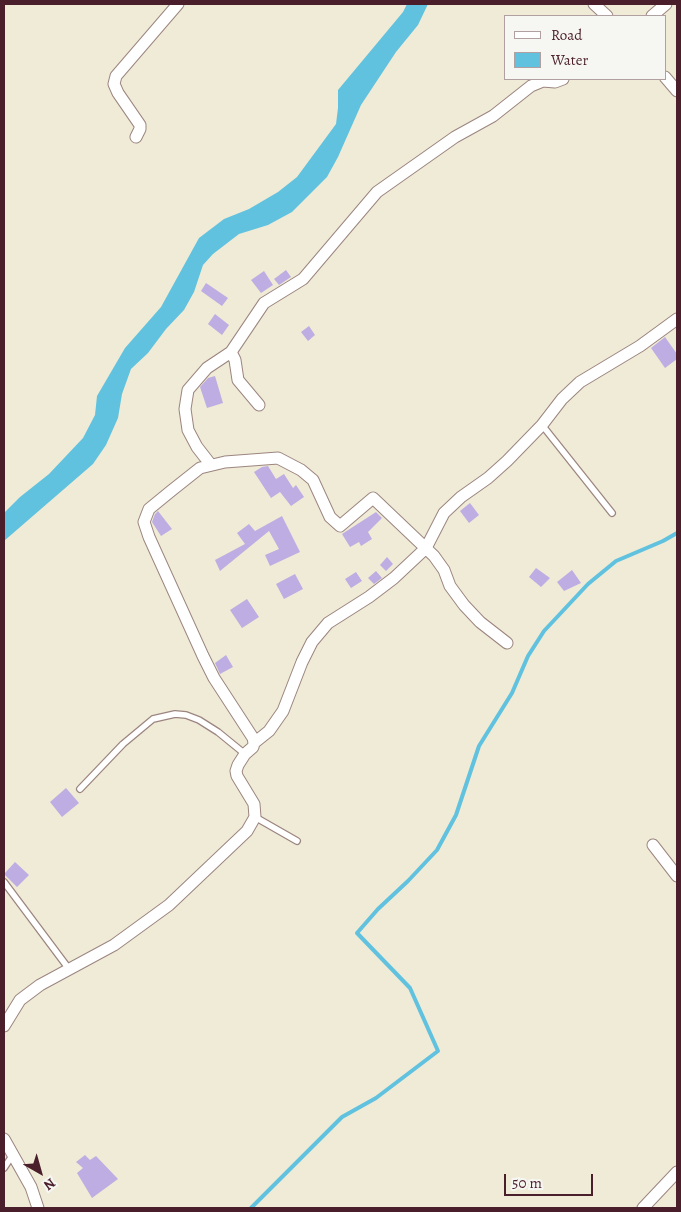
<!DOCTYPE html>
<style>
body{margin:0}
#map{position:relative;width:681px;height:1212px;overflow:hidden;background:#efebd6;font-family:Alegreya,serif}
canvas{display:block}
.frame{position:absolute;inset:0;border:5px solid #4a1f2b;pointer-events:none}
.legend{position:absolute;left:504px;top:15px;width:162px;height:65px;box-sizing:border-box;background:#f6f6f2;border:1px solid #b1a0a2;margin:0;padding:6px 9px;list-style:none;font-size:15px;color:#4a1f2b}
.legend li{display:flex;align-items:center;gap:10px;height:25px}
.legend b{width:25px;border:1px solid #b1a0a2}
.north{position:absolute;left:15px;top:1147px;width:50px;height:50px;-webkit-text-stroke:4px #f6f6f2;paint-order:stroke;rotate:142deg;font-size:14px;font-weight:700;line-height:20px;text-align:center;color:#4a1f2b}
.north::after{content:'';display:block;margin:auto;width:18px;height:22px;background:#4a1f2b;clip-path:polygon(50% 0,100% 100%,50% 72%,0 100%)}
.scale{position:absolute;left:504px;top:1174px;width:89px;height:22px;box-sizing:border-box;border:2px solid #4a1f2b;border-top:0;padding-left:6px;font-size:15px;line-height:18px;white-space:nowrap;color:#4a1f2b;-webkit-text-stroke:4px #f6f6f2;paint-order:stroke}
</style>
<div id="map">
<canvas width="681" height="1212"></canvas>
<div class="frame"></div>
<ul class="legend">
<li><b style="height:6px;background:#fff"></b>Road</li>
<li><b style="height:14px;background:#61c2df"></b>Water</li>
</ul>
<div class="north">N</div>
<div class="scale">50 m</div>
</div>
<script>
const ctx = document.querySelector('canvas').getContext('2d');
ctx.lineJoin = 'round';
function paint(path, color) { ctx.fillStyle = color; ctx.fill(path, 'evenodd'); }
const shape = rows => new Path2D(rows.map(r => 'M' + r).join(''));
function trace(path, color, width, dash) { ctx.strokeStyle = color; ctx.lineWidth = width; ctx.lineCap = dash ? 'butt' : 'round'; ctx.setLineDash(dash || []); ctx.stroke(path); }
paint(shape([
 [407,4,428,4,418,25,396,52,361,105,338,157,327,177,292,212,268,225,239,234,213,254,203,265,194,292,184,310,166,329,148,353,131,369,122,394,118,418,106,445,93,464,4,541,4,513,20,497,49,474,83,438,95,415,97,396,125,348,161,307,199,238,224,219,249,209,278,192,297,177,336,124,338,108,338,90,403,12]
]), '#61c2df');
trace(shape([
 [251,1208,342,1117,376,1098,438,1051,410,988,357,933,378,909,408,881,437,850,456,815,479,746,512,693,528,656,544,631,588,584,616,561,663,541,677,533]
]), '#61c2df', 4);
paint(shape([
 [286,270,291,277,279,285,274,279],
 [264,271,273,285,261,293,251,280],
 [206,283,228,298,222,306,201,291],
 [215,314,229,325,222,335,208,324],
 [309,326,315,335,308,341,301,332],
 [665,337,677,354,677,359,665,368,651,348],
 [215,376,223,403,207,408,200,387,208,378],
 [268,466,276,479,284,474,293,488,296,485,304,497,291,506,280,492,271,498,254,472,262,467],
 [470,503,479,515,469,523,460,511],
 [158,511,172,529,161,536,152,522,155,514],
 [376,512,382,518,368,532,372,539,361,546,359,542,350,547,342,534],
 [282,516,300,552,270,566,265,555,279,549,269,531,220,571,215,560,245,544,237,533,249,524,255,531],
 [387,557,393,564,386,571,380,565],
 [536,568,550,578,541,587,529,577],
 [572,570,581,583,564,591,557,582],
 [376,571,382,578,374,584,368,578],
 [356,572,362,581,351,588,345,579],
 [295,574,303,589,284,599,276,584],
 [247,599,259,617,242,628,230,610],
 [226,655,233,667,220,674,215,663],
 [66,788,79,803,62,817,50,802],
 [15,862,29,875,17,887,4,874],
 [85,1155,90,1160,96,1156,118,1179,92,1198,77,1173,83,1168,76,1162]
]), '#bdade3');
const lane = shape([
 [542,425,612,513],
 [80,789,123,744,153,719,175,714,186,715,199,720,218,732,245,754],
 [255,817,297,841],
 [4,882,69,969],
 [4,1168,12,1156]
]);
const street = shape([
 [594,4,607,16],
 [652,16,666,4],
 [665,77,677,91],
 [136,137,140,129,140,125,118,93,114,84,116,76,178,4],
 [259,405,238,380,235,360,231,352,264,303,303,279,377,192,455,137,493,116,531,86,543,81,555,82,563,79],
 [211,465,197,447,188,430,185,409,188,390,207,368,231,352],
 [254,743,269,731,283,711,302,662,312,642,328,623,369,597,394,578,426,548,444,513,461,497,488,478,507,461,542,425,562,399,580,382,640,346,677,319],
 [653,845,677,876],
 [4,1026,20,1000,40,985,114,945,169,905,247,831,255,817,254,804,237,776,236,771,238,765,245,754,253,747,254,743,253,738,214,678,203,656,149,537,144,522,149,509,171,491,200,468,225,462,278,458,301,470,313,480,330,517,340,526,373,498,434,556,444,570,450,586,464,605,480,622,507,643],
 [4,1139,31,1187,38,1208],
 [643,1208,677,1172]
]);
trace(lane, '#9c8580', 8);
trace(street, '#9c8580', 13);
trace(lane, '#fff', 5.5);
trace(street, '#fff', 11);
</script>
